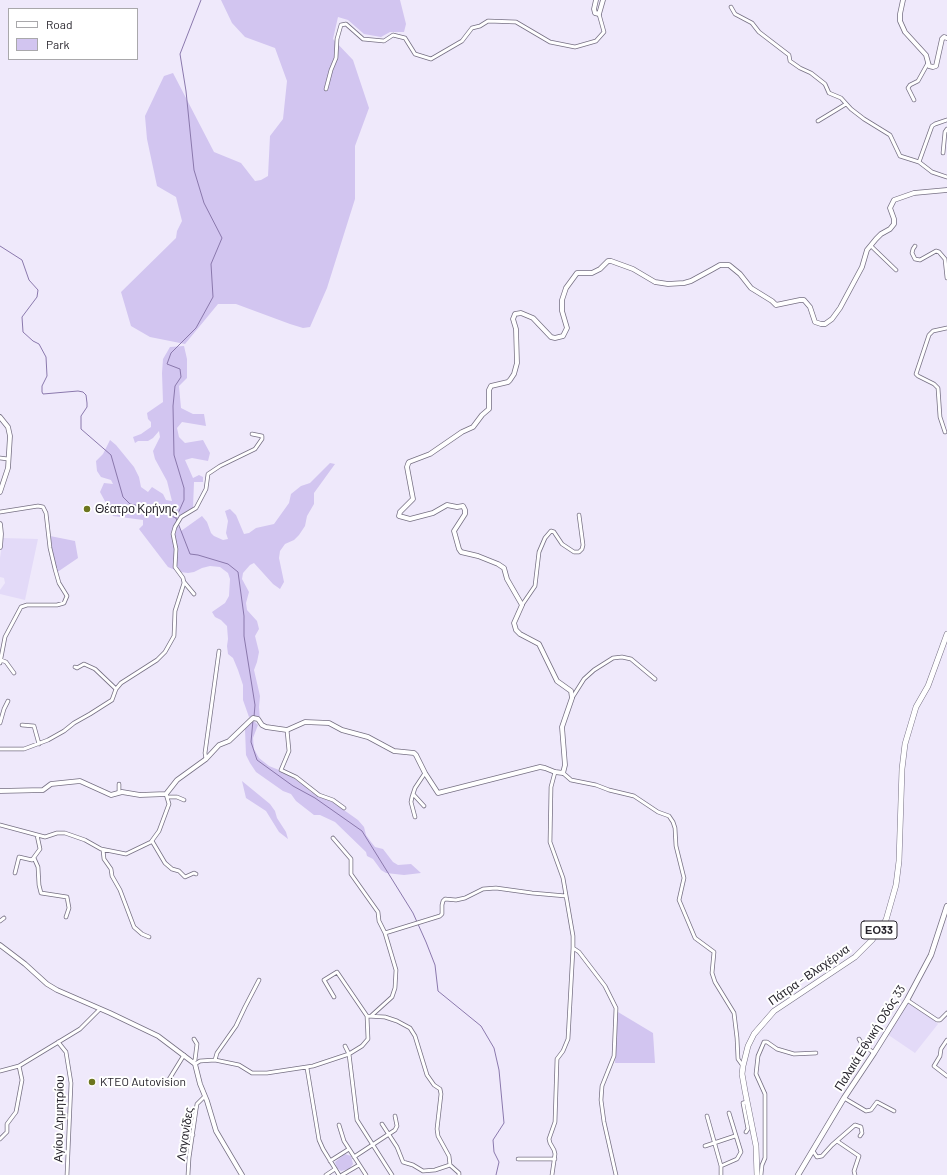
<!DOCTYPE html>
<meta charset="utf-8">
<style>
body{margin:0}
#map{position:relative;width:947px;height:1175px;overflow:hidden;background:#efe9fb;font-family:Barlow,sans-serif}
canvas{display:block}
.legend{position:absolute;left:8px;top:8px;width:130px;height:52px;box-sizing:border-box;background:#fff;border:1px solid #a9a8ab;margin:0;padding:5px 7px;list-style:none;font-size:12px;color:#28252d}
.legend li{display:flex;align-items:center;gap:8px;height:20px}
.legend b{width:20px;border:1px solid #a9a8ab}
</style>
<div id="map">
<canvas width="947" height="1175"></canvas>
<ul class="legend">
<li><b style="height:5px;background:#fff"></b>Road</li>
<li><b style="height:11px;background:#d2c5f0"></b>Park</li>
</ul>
</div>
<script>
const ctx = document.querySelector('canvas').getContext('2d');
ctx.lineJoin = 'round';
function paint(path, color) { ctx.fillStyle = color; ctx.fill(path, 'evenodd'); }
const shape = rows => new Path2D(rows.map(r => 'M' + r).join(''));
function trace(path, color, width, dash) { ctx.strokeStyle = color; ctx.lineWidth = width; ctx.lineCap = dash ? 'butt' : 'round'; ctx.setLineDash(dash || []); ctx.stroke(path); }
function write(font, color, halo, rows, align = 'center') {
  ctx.font = font + ' Barlow,sans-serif'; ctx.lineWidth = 4; ctx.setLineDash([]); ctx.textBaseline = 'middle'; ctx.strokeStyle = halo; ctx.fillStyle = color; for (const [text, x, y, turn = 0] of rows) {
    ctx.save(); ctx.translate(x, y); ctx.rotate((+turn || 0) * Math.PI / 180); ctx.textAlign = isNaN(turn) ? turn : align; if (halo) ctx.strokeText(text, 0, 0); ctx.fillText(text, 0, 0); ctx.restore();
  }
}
paint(shape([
 [3,538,38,539,25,600,0,594,0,590,5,583,4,578,0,577,0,558],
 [909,999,938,1024,915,1053,887,1034]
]), '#e3daf8');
paint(shape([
 [221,0,400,0,406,24,404,32,390,32,381,37,364,34,348,20,338,17,333,39,353,60,369,108,355,146,355,199,327,288,310,327,303,328,290,324,236,304,218,304,185,344,150,337,131,326,121,292,176,238,177,231,182,221,176,197,157,186,147,139,145,116,164,76,173,73,214,152,241,163,255,181,261,180,268,176,270,136,283,119,287,81,275,48,245,37,232,23],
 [184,346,187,359,187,378,179,386,181,408,193,414,204,414,206,426,182,422,177,428,179,437,185,443,203,440,210,453,208,461,192,458,185,460,193,478,199,475,203,477,203,482,194,482,193,508,178,520,178,526,181,531,202,516,207,522,211,533,214,536,223,540,228,539,226,533,228,521,225,511,230,509,236,515,244,534,249,533,256,528,274,524,289,503,291,494,301,486,310,483,330,463,335,464,314,493,314,504,307,516,305,526,299,535,294,540,285,544,280,551,279,558,284,582,280,589,273,584,254,563,250,565,243,573,242,579,249,592,246,603,247,610,257,621,259,629,255,636,259,652,257,662,254,670,260,696,259,707,260,720,252,716,249,717,243,700,243,685,238,670,233,658,228,654,227,646,228,639,227,626,221,620,215,617,212,612,225,603,229,596,230,579,228,573,220,567,210,566,202,568,194,572,188,573,180,572,168,567,139,529,143,525,143,520,113,516,100,492,104,483,113,484,111,480,101,477,97,471,96,461,103,454,110,440,116,445,134,467,139,477,141,487,148,492,152,487,163,494,166,500,172,501,167,481,155,459,153,451,160,437,159,431,153,438,148,441,138,441,135,443,133,437,141,434,151,427,151,422,148,419,147,413,163,402,162,373,163,359,170,347],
 [50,536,75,541,78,558,56,573],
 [251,722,255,722,258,725,253,738,254,749,259,758,269,766,284,772,305,786,311,792,334,803,358,820,364,827,366,835,371,842,375,847,383,849,393,862,398,865,411,864,421,873,404,875,386,873,381,870,373,859,367,856,366,852,335,822,320,815,314,815,296,801,291,794,283,791,256,772,250,763,246,755,245,729],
 [242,781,270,804,275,811,277,818,286,832,288,839,279,832,266,811,246,798],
 [618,1012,653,1033,655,1063,615,1063],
 [345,1154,351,1156,353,1164,349,1169,341,1171,337,1168,335,1162,341,1157]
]), '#d2c5f0');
trace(shape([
 [0,246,22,260,29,280,38,290,37,297,22,317,23,332,33,341,39,344,46,357,47,376,42,386,42,392,43,394,78,391,83,392,86,395,87,403,87,407,81,416,81,429,111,455,123,497,130,504,155,509,176,518,190,554,198,555,228,564,238,572,244,616,244,636,255,705,254,717],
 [176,518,184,500,184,488,174,455,173,406,175,386,181,377,180,369,167,364,171,353,196,328,213,297,211,264,222,238,204,203,194,170,186,91,180,54,201,0],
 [253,720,251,742,257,760,293,786,315,798,362,831,413,913,426,942,435,965,438,991,481,1026,494,1048,499,1070,504,1123,493,1140,494,1152,499,1162,496,1175]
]), '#8a78ac', 1);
const minor = shape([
 [731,7,735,14,752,23,759,32,789,55,790,61,800,68,811,73,825,84,829,93,841,98,851,109,864,119,890,135,900,156,919,162],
 [326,89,331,70,336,58,337,39,341,25,346,24,363,39,384,41,393,35,405,38,415,54,431,59,462,41,472,28,480,26,488,21,516,22,550,42,575,47,596,41,604,32,599,14],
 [914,100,908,88,910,85,918,81,928,63],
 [947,120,935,124,932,126,919,162,932,172,947,177],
 [818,121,846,104],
 [943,153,945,132,947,129],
 [871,246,896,270],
 [915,246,913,249,912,253,915,259,920,260,936,251,939,252,945,259,947,278],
 [945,432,940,417,938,388,934,384,918,376,916,374,929,335,933,331,947,328],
 [0,458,8,459],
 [0,512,38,506,43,507,46,513,50,548,55,569,59,583,67,596,64,603,57,605,27,605,21,607,5,637,0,663],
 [184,582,194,594],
 [522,605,535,586,539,552,545,538,551,531,554,532,562,544,574,552,579,552,582,549,583,545,579,515],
 [1,660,6,662,14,673],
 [75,667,77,668,84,664,95,669,116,689],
 [572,698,584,679,594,670,613,658,622,657,631,659,655,679],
 [0,723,4,709,8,701],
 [22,725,34,726,39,744],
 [287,730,289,751,281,770,296,777,319,795,333,800,344,808],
 [0,749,24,749,48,740,64,731,74,723,90,714,112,700,116,689,121,683,157,660,165,652,174,636,175,611,184,583,183,578,175,567,176,549,173,534,175,527,181,517,196,508,206,489,208,474,220,466,255,449,262,439,262,436,252,434],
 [206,759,205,753,219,651],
 [563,773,571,780,596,785,609,790,634,796,658,812,669,816,673,822,675,828,676,846,684,878,679,900,695,938,714,952,712,973,715,982,734,1013,737,1038,738,1059,743,1066],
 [119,784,119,792],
 [413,794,424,806],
 [168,797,177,797,184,800],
 [415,817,411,802,412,797,415,788,425,773],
 [0,825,45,837,57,833,65,833,85,840,101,849,126,854,151,842,159,831,169,804,166,794],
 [333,838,351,859,351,874,378,912,379,921,385,933,396,970,395,988,392,997,371,1016],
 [152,841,165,863,172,869,179,871,185,877,194,873,196,874],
 [103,850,104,859,111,869,112,876,120,890,134,927,142,934,149,937],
 [34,858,38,867,39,885,41,893,67,897,69,908,66,917],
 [15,873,19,857,32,860,40,849,37,835],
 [0,921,4,918],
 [385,933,440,916,442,914,442,905,443,901,445,899,456,900,465,898,483,889,496,888,532,893,566,896],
 [573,948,579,952,605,986,616,1008,614,1056,602,1086,601,1100,604,1122,616,1175],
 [907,1000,937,1020,940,1020,947,1013],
 [367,1016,385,1017,397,1021,410,1028,415,1036,427,1075,434,1085,440,1089,441,1094,437,1129,438,1136,449,1156,450,1165,459,1173,459,1175],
 [859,1039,862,1044,874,1053],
 [947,1040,941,1049,940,1056,934,1066,947,1076],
 [58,1042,66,1052,71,1083,67,1175],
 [345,1046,349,1054,357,1120,392,1175],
 [215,1060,217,1053,236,1026,245,1007,259,980],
 [193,1062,195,1060,197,1044,194,1039],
 [195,1064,200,1061,215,1060,239,1065,252,1073,267,1073,313,1066,349,1054,362,1046,368,1039,367,1016,337,972,324,980,334,997],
 [307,1068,319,1140,323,1149,339,1175],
 [0,1071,19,1066,80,1029,100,1009],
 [168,1081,184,1055],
 [844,1098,866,1111,871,1110,877,1102,894,1111],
 [707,1116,721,1166,721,1175],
 [382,1124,397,1147,403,1162,413,1165,423,1171,435,1170,450,1165],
 [339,1125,344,1141,366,1175],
 [746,1132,748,1129,743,1103,747,1102],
 [185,1134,193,1135],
 [0,1139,7,1132,7,1124,16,1112,22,1080,19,1066],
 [837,1141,859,1156,854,1171,855,1175],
 [705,1146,735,1136],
 [813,1151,817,1157,822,1156,832,1145,855,1125,861,1127,862,1133,860,1136],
 [354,1157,395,1130,397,1126,395,1116],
 [518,1159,555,1159],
 [330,1161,349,1149],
 [721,1166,737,1159,741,1152,729,1113],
 [188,1175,189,1158,196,1110,197,1104,204,1097],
 [326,1175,335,1169],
 [342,1175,359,1165],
 [552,1175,555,1154,554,1150,550,1143,549,1139,555,1122,557,1059,563,1051,568,1039,573,948,573,936,563,878,550,842,551,787,555,772],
 [761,1175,762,1165,765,1158,765,1094,756,1074,758,1056,764,1042,767,1042,777,1049,794,1054,816,1053]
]);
const tertiary = shape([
 [596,0,594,9,595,13,599,14,603,0],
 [903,0,900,14,900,21,905,32,926,55,929,66,933,67,936,66,942,39,944,37,947,38],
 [0,417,8,427,10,436,8,468,0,492],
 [0,524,1,534,0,547],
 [0,791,43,790,51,784,80,781,111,795,122,792,140,795,166,794,177,780,206,759,219,745,229,741,253,718,258,719,262,725,266,727,287,730,305,722,329,723,342,730,368,737,394,751,414,753,416,755,425,773,438,793,540,767,545,768,555,772,563,773,565,765,562,727,572,698,571,691,557,681,539,644,520,634,516,630,514,623,522,605,507,579,504,568,498,564,478,556,461,552,459,549,454,531,465,514,465,510,463,506,457,507,447,505,433,513,410,519,399,516,400,512,413,499,407,467,408,464,409,462,430,454,462,432,473,427,482,415,489,409,489,390,491,386,508,382,510,380,514,374,517,363,516,329,513,319,515,314,521,313,533,318,551,337,555,338,563,336,567,328,562,311,562,300,566,288,577,273,592,273,600,269,608,261,611,261,633,269,655,282,668,284,684,283,691,281,713,269,720,265,729,265,740,274,751,288,772,301,776,305,800,300,804,300,810,307,815,322,821,324,825,324,832,319,840,308,862,267,867,250,876,239,881,234,890,229,894,224,894,219,890,208,894,200,914,193,947,190],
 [0,945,25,964,47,984,57,990,110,1013,158,1036,195,1064,200,1084,207,1101,216,1131,242,1175]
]);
const secondary = shape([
 [798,1175,844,1098,874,1053,907,1000,931,955,947,906]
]);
const primary = shape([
 [757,1175,756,1146,745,1091,742,1074,743,1066,748,1046,754,1034,774,1011,855,957,872,940,886,920,896,885,899,861,902,769,905,744,916,707,928,686,947,634]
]);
trace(minor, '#767083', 4.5);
trace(tertiary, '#767083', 5.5);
trace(secondary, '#767083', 6);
trace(primary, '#767083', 6);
trace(minor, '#fff', 3);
trace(tertiary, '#fff', 4);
trace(secondary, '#fff', 4.5);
trace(primary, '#fff', 5);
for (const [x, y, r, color] of [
 [87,509,4,"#6d761f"],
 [92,1082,4,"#6d761f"]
]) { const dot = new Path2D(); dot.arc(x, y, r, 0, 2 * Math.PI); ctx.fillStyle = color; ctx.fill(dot); trace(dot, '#fff', 1.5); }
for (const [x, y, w] of [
 [879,930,36]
]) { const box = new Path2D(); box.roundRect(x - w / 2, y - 9, w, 18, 3); ctx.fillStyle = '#fff'; ctx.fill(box); trace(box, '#28252d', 1); }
write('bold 11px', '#28252d', null, [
 ["ΕΟ33",879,930]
]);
write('12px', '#28252d', '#fff', [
 ["Θέατρο Κρήνης",95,509],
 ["KTEO Autovision",100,1082]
], 'left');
write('12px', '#28252d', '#fff', [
 ["Πάτρα - Βλαχέρνα",809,975,-35],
 ["Παλαιά Εθνική Οδός 33",870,1038,-58],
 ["Αγίου Δημητρίου",59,1119,-89],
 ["Λαγανίδες",185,1134,-81]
]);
</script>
